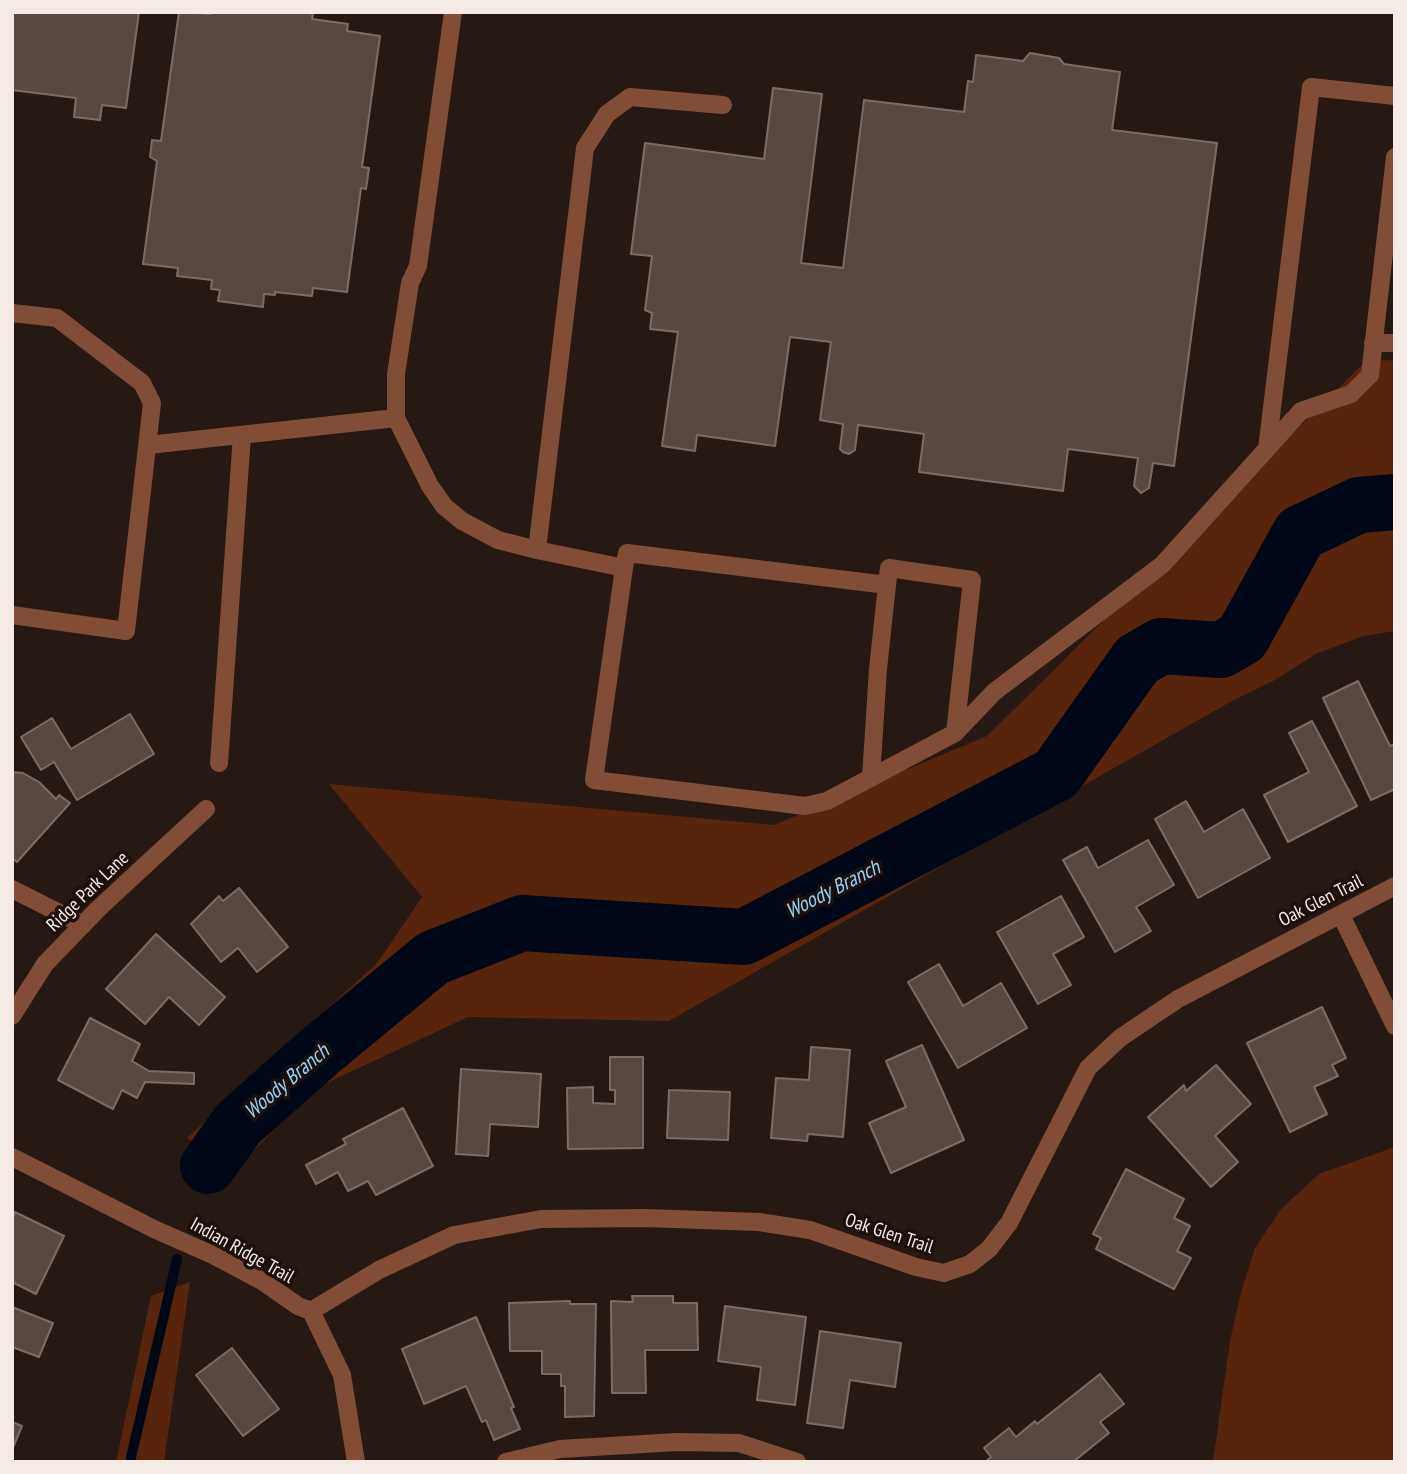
<!DOCTYPE html>
<style>
body{margin:0}
#map{position:relative;width:1407px;height:1474px;overflow:hidden;background:#261914;font-family:"PT Sans Narrow",sans-serif}
canvas{display:block}
.frame{position:absolute;inset:0;border:14px solid #f4eae6;pointer-events:none}
</style>
<div id="map">
<canvas width="1407" height="1474"></canvas>
<div class="frame"></div>
</div>
<script>
const ctx = document.querySelector('canvas').getContext('2d');
ctx.lineJoin = 'round';
function paint(path, color) { ctx.fillStyle = color; ctx.fill(path, 'evenodd'); }
const shape = rows => new Path2D(rows.map(r => 'M' + r).join(''));
function trace(path, color, width, dash) { ctx.strokeStyle = color; ctx.lineWidth = width; ctx.lineCap = dash ? 'butt' : 'round'; ctx.setLineDash(dash || []); ctx.stroke(path); }
function write(font, color, halo, rows, align = 'center') {
  ctx.font = font + ' "PT Sans Narrow",sans-serif'; ctx.lineWidth = 7; ctx.setLineDash([]); ctx.textBaseline = 'middle'; ctx.strokeStyle = halo; ctx.fillStyle = color; for (const [text, x, y, turn = 0] of rows) {
    ctx.save(); ctx.translate(x, y); ctx.rotate((+turn || 0) * Math.PI / 180); ctx.textAlign = isNaN(turn) ? turn : align; if (halo) ctx.strokeText(text, 0, 0); ctx.fillText(text, 0, 0); ctx.restore();
  }
}
paint(shape([
 [1395,360,1395,631,1363,636,1316,654,1273,681,1230,702,669,1021,468,1017,316,1088,240,1164,187,1138,378,962,422,897,329,784,774,825,987,736,1366,361],
 [1395,1147,1395,1462,1213,1462,1230,1341,1240,1296,1255,1248,1281,1209,1319,1174],
 [190,1282,164,1462,116,1462,151,1296]
]), '#59240c');
trace(shape([
 [130,1462,177,1259]
]), '#000716', 10);
trace(shape([
 [208,1166,238,1124,319,1052,433,958,522,923,744,937,1056,774,1137,660,1161,646,1221,650,1242,638,1300,533,1359,505,1395,502]
]), '#000716', 56);
const building = shape([
 [12,12,139,12,126,108,102,105,100,120,74,117,76,98,12,90,12,12],
 [179,12,211,14,212,12,313,12,312,19,348,24,347,31,380,36,362,167,369,168,366,189,361,188,347,292,313,288,312,296,275,292,275,295,264,294,263,307,218,301,220,290,211,289,212,280,177,276,178,268,143,264,157,161,150,157,152,140,161,141,179,12],
 [1030,53,1059,58,1064,64,1120,72,1112,130,1217,143,1174,466,1153,463,1149,488,1141,493,1134,486,1138,458,1068,449,1063,491,919,472,924,434,858,425,855,450,849,454,843,452,840,449,843,424,820,420,831,342,790,337,775,446,697,435,695,451,662,446,678,332,650,329,652,313,645,310,652,256,631,254,645,143,764,159,773,88,822,94,801,263,843,268,864,100,964,112,968,81,973,82,976,55,1023,61,1030,53],
 [1358,681,1390,746,1395,744,1395,789,1371,800,1323,698,1358,681],
 [130,714,154,754,77,800,54,762,41,770,21,737,52,718,71,749,130,714],
 [1312,721,1357,806,1288,842,1264,795,1309,772,1289,733,1312,721],
 [12,772,23,773,39,782,56,799,59,795,70,803,17,862,12,858,12,772],
 [1186,801,1204,832,1243,809,1270,858,1198,898,1155,819,1186,801],
 [1148,840,1174,885,1136,907,1151,931,1115,952,1063,860,1087,847,1098,868,1148,840],
 [239,888,288,947,257,972,238,948,221,962,191,924,219,896,223,901,239,888],
 [1061,896,1084,937,1053,954,1071,985,1038,1004,997,932,1061,896],
 [156,934,225,997,199,1025,169,997,145,1024,106,989,156,934],
 [939,964,963,1006,1001,983,1027,1028,958,1068,908,982,939,964],
 [1322,1007,1346,1058,1332,1065,1338,1076,1314,1087,1327,1114,1290,1132,1247,1043,1322,1007],
 [90,1018,140,1044,132,1061,149,1071,194,1073,194,1084,145,1082,137,1098,122,1090,113,1109,58,1080,90,1018],
 [922,1045,964,1140,891,1173,869,1123,906,1107,886,1061,922,1045],
 [811,1047,850,1050,843,1137,808,1134,807,1141,771,1138,776,1078,809,1080,811,1047],
 [610,1057,643,1057,643,1148,568,1149,567,1088,593,1087,593,1103,615,1104,615,1090,610,1090,610,1057],
 [1216,1065,1251,1104,1215,1136,1238,1162,1211,1187,1148,1117,1184,1085,1186,1091,1216,1065],
 [461,1069,541,1074,538,1127,490,1124,488,1156,456,1154,461,1069],
 [669,1090,730,1092,728,1140,667,1138,669,1090],
 [403,1108,433,1166,376,1195,368,1181,348,1191,338,1172,316,1184,306,1165,346,1144,343,1139,403,1108],
 [1126,1169,1184,1199,1174,1218,1190,1226,1177,1251,1191,1258,1174,1289,1096,1249,1101,1238,1093,1234,1126,1169],
 [15,1212,64,1236,36,1294,12,1282,12,1219,15,1212],
 [632,1296,673,1296,673,1303,697,1303,698,1350,645,1350,646,1393,612,1393,611,1301,633,1302,632,1296],
 [570,1301,570,1304,596,1304,594,1416,565,1417,565,1386,561,1386,561,1374,542,1374,542,1351,510,1351,509,1303,570,1301],
 [725,1306,806,1317,795,1405,757,1400,761,1367,718,1361,725,1306],
 [12,1307,53,1323,39,1357,12,1347,12,1307],
 [476,1317,514,1407,511,1408,520,1429,494,1440,486,1420,482,1422,466,1386,424,1404,402,1349,476,1317],
 [820,1331,901,1343,895,1387,850,1380,843,1428,807,1423,820,1331],
 [232,1348,279,1409,243,1436,196,1375,232,1348],
 [1100,1374,1124,1404,1100,1422,1109,1433,1073,1462,985,1462,991,1457,984,1448,1009,1428,1016,1437,1035,1421,1037,1424,1100,1374],
 [12,1422,22,1426,12,1450,12,1422]
]);
paint(building, '#574842');
trace(building, '#7d6c66', 2);
trace(shape([
 [453,12,418,266,410,283,396,374,396,418,430,486,444,506,462,521,498,540,537,550,624,568,594,780,805,806,827,801,955,733,994,692,1162,565,1301,411,1351,394,1370,375,1395,157],
 [12,313,57,318,142,383,152,403,126,631,12,615],
 [1373,343,1395,343],
 [148,445,396,418],
 [1267,449,1311,87,1395,96],
 [537,550,585,148,607,114,630,97,723,105],
 [624,568,627,553,887,585,889,568,972,580,955,733],
 [219,763,242,435],
 [871,778,878,669,887,585],
 [12,889,83,925],
 [506,1462,560,1449,677,1442,739,1443,797,1462]
]), '#824d37', 18);
trace(shape([
 [1341,915,1395,1026],
 [12,1016,45,964,98,909,206,809],
 [311,1311,379,1270,454,1235,541,1219,645,1218,759,1222,810,1230,916,1267,944,1273,970,1264,989,1249,1009,1223,1088,1068,1120,1038,1178,999,1395,886]
]), '#824d37', 18);
trace(shape([
 [12,1157,156,1230,213,1255,262,1281,298,1306,311,1311,342,1375,356,1462]
]), '#824d37', 18);
write('19px', '#f4eae6', '#1d100c', [
 ["Ridge Park Lane",88,892,-44],
 ["Oak Glen Trail",1321,901,-27],
 ["Oak Glen Trail",889,1234,18],
 ["Indian Ridge Trail",242,1251,29]
]);
write('italic 21px', '#94d2fe', '#1d100c', [
 ["Woody Branch",833,890,-27],
 ["Woody Branch",287,1082,-40]
]);
</script>
